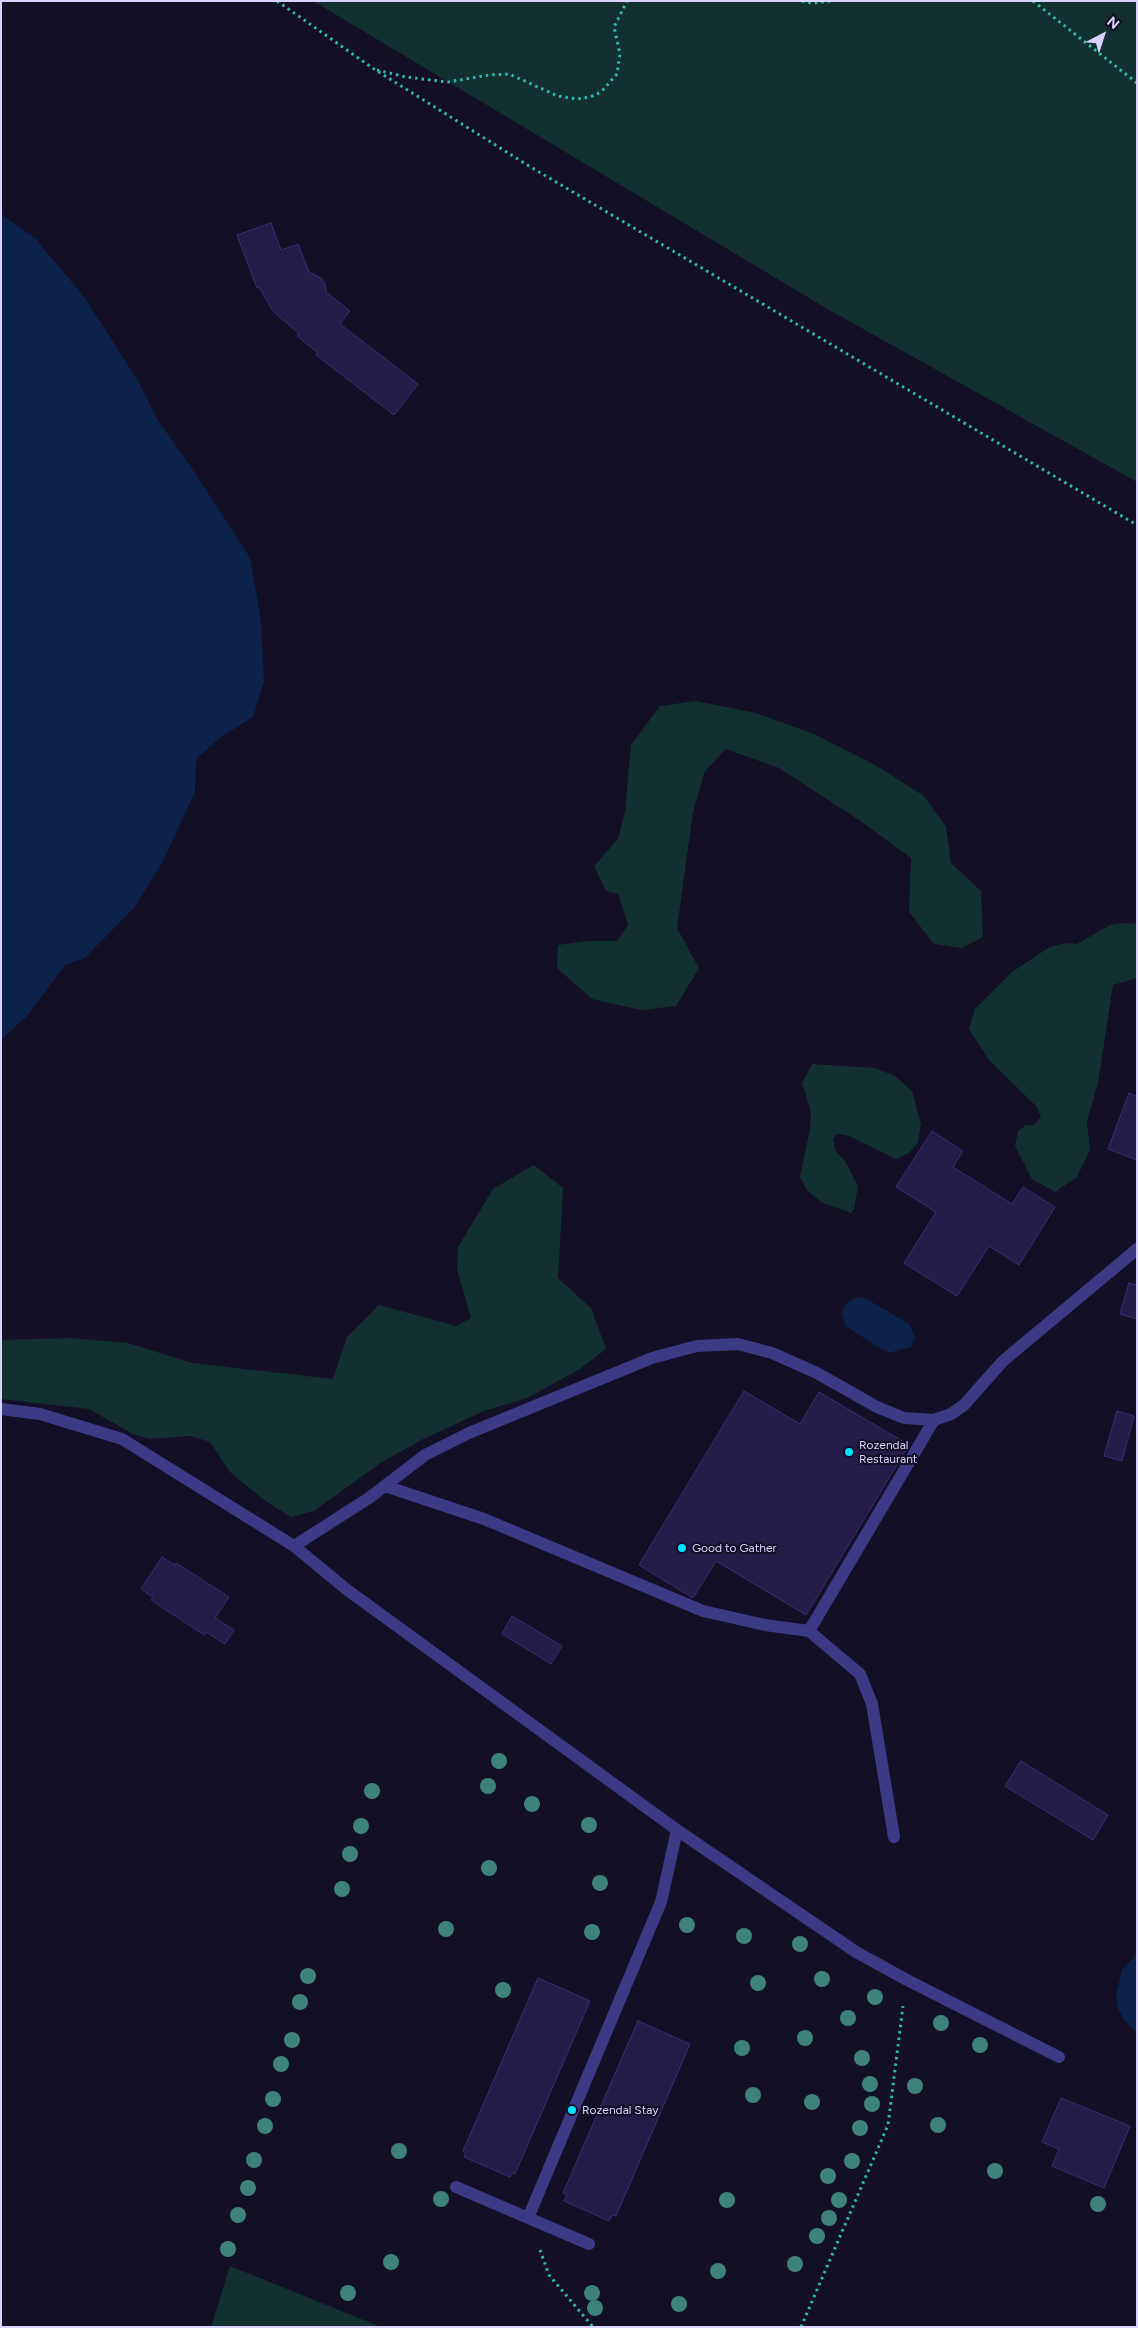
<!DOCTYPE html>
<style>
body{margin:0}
#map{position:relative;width:1138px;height:2328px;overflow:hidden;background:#130f26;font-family:Figtree,sans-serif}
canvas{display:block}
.frame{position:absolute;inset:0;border:2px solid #d9d4ff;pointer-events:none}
.north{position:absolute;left:1078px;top:10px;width:50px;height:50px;-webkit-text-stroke:4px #130f26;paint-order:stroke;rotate:40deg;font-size:14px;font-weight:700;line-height:20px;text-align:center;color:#d9d4ff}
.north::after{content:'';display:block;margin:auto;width:18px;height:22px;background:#d9d4ff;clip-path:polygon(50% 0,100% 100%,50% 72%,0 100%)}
</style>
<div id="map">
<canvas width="1138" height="2328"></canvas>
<div class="frame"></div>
<div class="north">N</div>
</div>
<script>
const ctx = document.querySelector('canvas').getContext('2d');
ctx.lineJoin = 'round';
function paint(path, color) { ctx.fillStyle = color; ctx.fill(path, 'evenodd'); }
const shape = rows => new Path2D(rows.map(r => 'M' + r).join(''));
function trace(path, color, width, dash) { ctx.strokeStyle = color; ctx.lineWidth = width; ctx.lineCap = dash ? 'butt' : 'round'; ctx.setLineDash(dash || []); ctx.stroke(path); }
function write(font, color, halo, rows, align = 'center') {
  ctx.font = font + ' Figtree,sans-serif'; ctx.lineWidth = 4; ctx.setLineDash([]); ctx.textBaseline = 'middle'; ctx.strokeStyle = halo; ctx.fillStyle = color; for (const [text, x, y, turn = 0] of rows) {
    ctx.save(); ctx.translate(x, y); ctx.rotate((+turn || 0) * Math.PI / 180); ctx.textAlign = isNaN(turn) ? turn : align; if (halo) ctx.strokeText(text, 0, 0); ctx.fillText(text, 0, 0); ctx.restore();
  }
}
paint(shape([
 [313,1,1137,1,1137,482,831,311],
 [696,701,756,713,814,734,877,766,924,796,946,827,951,863,981,891,983,937,962,948,934,944,909,912,911,858,862,822,779,768,726,749,705,771,693,812,677,928,699,968,676,1006,641,1010,592,999,557,968,558,945,587,941,617,941,628,925,618,894,606,891,594,866,618,839,625,811,631,745,660,706],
 [1125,923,1137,924,1137,978,1113,985,1098,1083,1087,1121,1090,1150,1077,1177,1055,1192,1032,1179,1015,1146,1018,1131,1026,1125,1034,1125,1041,1117,1036,1106,989,1060,969,1029,975,1009,1012,972,1048,948,1065,943,1077,944,1110,925],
 [812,1064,875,1068,895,1076,912,1091,921,1124,918,1142,909,1153,896,1159,849,1136,838,1134,833,1138,835,1150,845,1161,858,1186,854,1209,851,1213,821,1202,807,1190,800,1177,810,1129,811,1112,802,1083],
 [534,1165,563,1188,558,1278,591,1308,606,1349,580,1369,527,1398,484,1411,419,1441,379,1464,314,1511,291,1517,264,1500,230,1472,210,1442,191,1436,149,1439,133,1434,89,1409,1,1399,1,1340,72,1338,128,1343,192,1363,333,1379,347,1337,379,1305,456,1326,471,1318,457,1269,458,1247,493,1189],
 [230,2266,381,2327,211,2327]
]), '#12302f');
paint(shape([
 [1,214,35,238,85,298,138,381,157,419,195,473,250,558,261,620,264,682,253,717,221,737,196,759,195,792,162,863,134,908,85,958,65,965,26,1017,1,1040],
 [857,1297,865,1298,909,1324,915,1336,911,1347,888,1353,845,1326,842,1312,846,1304],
 [1137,1954,1137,2033,1124,2020,1118,2008,1116,1995,1122,1970]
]), '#0c2248');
const building = shape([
 [271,223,281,250,298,244,309,272,321,278,325,284,326,292,350,311,340,324,418,384,394,415,316,355,318,353,297,336,299,334,273,311,259,287,257,288,237,235,271,223],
 [1129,1093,1137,1096,1137,1160,1108,1149,1129,1093],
 [932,1131,963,1151,953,1167,1012,1204,1023,1187,1055,1207,1019,1265,989,1246,957,1296,904,1263,936,1212,896,1187,932,1131],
 [1129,1283,1137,1285,1137,1319,1120,1314,1129,1283],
 [744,1391,800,1424,819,1392,909,1445,806,1615,716,1561,693,1598,639,1565,744,1391],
 [1117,1411,1134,1416,1122,1461,1104,1456,1117,1411],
 [162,1557,175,1565,176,1563,229,1597,215,1618,234,1630,225,1644,206,1632,204,1635,151,1600,153,1597,141,1589,162,1557],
 [512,1616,562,1646,551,1664,502,1634,512,1616],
 [1021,1761,1108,1815,1093,1840,1005,1786,1021,1761],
 [538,1978,590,2001,515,2174,512,2173,510,2177,464,2157,466,2153,463,2151,538,1978],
 [638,2021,690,2044,616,2216,612,2215,609,2221,564,2201,567,2194,563,2193,638,2021],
 [1061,2098,1130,2126,1104,2188,1052,2166,1059,2149,1042,2142,1061,2098]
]);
paint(building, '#241b47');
trace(building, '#3b2d73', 1);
trace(shape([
 [277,1,374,69,529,166,1137,525],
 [802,1,812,3,831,1],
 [1033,1,1137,83],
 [377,70,406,77,448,82,489,75,509,74,558,96,577,99,590,97,601,92,617,74,620,54,614,27,627,1],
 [540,2250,549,2275,593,2327],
 [801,2327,888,2125,903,2006]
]), '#2fb8b0', 3, [2.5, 4]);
trace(shape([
 [1,1409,40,1414,122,1439,294,1546,346,1589,677,1830,856,1952,907,1980,1059,2057],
 [385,1486,484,1519,703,1611,765,1625,809,1631,934,1420],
 [294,1546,369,1498,425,1455,469,1433,652,1358,697,1346,738,1344,772,1353,817,1373,877,1407,904,1418,934,1420,951,1414,964,1405,1003,1361,1137,1249],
 [809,1631,860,1674,872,1704,894,1837],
 [456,2187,589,2244],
 [528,2218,661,1902,677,1830]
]), '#3d3a85', 12);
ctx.fillStyle = '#3d827b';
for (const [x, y] of [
 [499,1761],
 [488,1786],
 [372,1791],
 [532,1804],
 [589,1825],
 [361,1826],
 [350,1854],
 [489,1868],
 [600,1883],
 [342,1889],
 [687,1925],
 [446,1929],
 [592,1932],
 [744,1936],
 [800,1944],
 [308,1976],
 [822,1979],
 [758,1983],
 [503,1990],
 [875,1997],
 [300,2002],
 [848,2018],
 [941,2023],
 [805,2038],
 [292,2040],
 [980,2045],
 [742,2048],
 [862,2058],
 [281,2064],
 [870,2084],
 [915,2086],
 [753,2095],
 [273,2099],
 [812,2102],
 [872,2104],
 [938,2125],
 [265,2126],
 [860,2128],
 [399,2151],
 [254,2160],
 [852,2161],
 [995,2171],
 [828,2176],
 [248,2188],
 [441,2199],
 [727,2200],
 [839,2200],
 [1098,2204],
 [238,2215],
 [829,2218],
 [817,2236],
 [228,2249],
 [391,2262],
 [795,2264],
 [718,2271],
 [348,2293],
 [592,2293],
 [679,2304],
 [595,2308]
]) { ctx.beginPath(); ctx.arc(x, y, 8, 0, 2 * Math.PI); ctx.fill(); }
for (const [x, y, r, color] of [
 [849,1452,5,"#00e5ff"],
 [682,1548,5,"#00e5ff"],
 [572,2110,5,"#00e5ff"]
]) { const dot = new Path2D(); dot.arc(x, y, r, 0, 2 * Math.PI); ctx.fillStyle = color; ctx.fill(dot); trace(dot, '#130f26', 2); }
write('12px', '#d9d4ff', '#130f26', [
 ["Rozendal",859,1445],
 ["Restaurant",859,1459],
 ["Good to Gather",692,1548],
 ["Rozendal Stay",582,2110]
], 'left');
</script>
